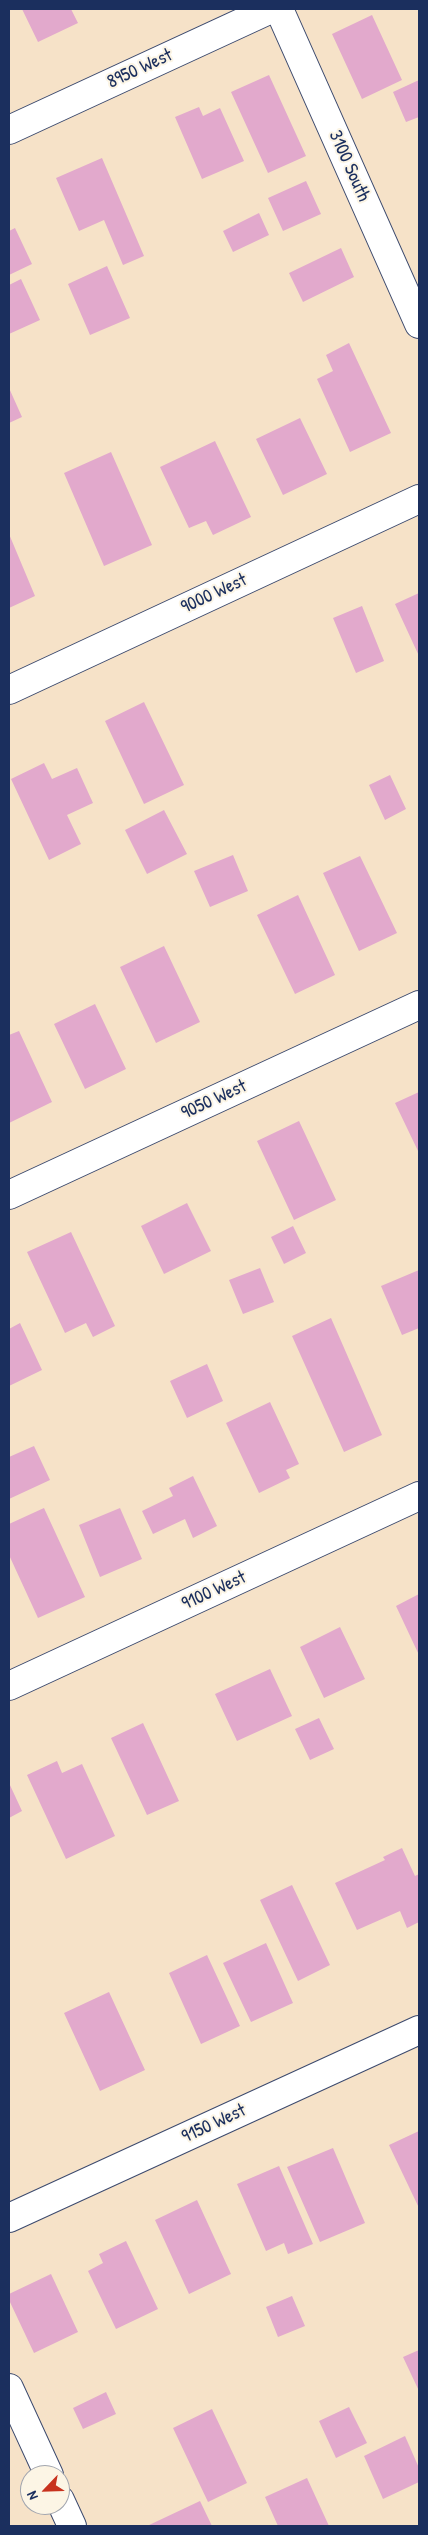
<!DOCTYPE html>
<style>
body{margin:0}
#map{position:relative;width:428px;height:2535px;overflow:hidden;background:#f6e2c8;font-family:"Patrick Hand",sans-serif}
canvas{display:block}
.frame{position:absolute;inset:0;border:10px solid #1b2f5e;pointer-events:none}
.north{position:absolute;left:20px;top:2465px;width:50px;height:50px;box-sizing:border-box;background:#fcf5e5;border:1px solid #a2a6af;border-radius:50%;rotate:246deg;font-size:14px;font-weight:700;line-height:20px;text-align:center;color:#1b2f5e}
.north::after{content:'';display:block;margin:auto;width:18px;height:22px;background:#c8321e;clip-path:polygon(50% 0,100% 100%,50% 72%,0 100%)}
</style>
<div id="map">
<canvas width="428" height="2535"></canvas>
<div class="frame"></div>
<div class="north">N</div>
</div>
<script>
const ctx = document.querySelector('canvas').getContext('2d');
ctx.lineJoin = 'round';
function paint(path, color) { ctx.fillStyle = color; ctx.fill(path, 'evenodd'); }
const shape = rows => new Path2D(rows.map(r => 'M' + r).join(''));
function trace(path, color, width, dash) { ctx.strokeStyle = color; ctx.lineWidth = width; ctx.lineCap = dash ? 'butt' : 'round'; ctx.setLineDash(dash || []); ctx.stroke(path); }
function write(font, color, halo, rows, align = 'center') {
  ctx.font = font + ' "Patrick Hand",sans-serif'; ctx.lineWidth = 4; ctx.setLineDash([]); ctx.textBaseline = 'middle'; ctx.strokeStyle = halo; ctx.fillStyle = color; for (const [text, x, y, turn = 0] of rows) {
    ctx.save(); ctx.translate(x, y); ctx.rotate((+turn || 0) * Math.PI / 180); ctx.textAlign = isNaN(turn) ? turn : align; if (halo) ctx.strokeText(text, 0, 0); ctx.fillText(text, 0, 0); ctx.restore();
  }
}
paint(shape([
 [22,9,71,9,78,23,38,42],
 [372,15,402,80,362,99,332,34],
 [269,75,306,156,268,173,231,92],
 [419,80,419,117,406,122,393,92],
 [199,107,203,116,220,108,244,161,202,179,175,117],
 [102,158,144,256,123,265,104,220,79,231,56,178],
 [306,181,321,214,283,231,268,198],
 [259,213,269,235,233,252,223,231],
 [15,228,32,264,9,275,9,231],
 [341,248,354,277,303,302,289,273],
 [107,266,130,318,90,335,68,284],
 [21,279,40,320,9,334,9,285],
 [349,343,391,433,350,452,317,379,333,371,326,355],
 [9,388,22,417,9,423],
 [300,418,327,474,283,495,256,439],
 [215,441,251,517,213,535,206,521,189,528,160,467],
 [111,452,152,545,104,566,64,473],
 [9,534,35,596,9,608],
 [419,593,419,656,395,604],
 [362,606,384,661,356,673,333,618],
 [144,702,184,785,144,804,105,721],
 [44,763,52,779,77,768,93,803,67,815,81,844,49,860,11,779],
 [390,775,406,809,385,820,369,785],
 [164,810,187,854,147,874,125,830],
 [233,855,248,891,210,907,194,871],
 [360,856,397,933,359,951,323,873],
 [298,895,335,975,295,994,257,915],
 [164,946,200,1022,156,1043,120,967],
 [95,1004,126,1069,85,1089,54,1024],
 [19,1031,52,1102,9,1123,9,1035],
 [419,1092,419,1153,395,1103],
 [299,1121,336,1200,294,1220,257,1141],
 [187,1203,211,1251,164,1274,141,1226],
 [293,1226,306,1253,284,1264,271,1237],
 [71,1232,115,1326,93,1337,86,1323,65,1333,27,1252],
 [260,1268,274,1302,243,1314,229,1280],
 [419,1270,419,1328,402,1335,381,1286],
 [331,1318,382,1435,344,1452,292,1336],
 [20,1323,42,1370,9,1386,9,1329],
 [207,1364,223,1401,187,1418,170,1381],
 [270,1402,299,1464,286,1470,290,1478,259,1493,226,1423],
 [34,1446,50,1480,9,1499,9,1457],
 [193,1476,217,1526,193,1538,185,1519,153,1534,142,1511,173,1496,169,1488],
 [44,1508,85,1597,38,1618,9,1555,9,1524],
 [120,1508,142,1559,100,1577,79,1525],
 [419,1594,419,1655,396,1606],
 [340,1627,365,1679,324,1698,300,1647],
 [270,1669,292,1716,237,1741,215,1694],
 [319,1718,334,1749,310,1760,295,1729],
 [143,1723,179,1801,147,1815,111,1738],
 [57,1761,62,1773,82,1764,115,1836,66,1859,27,1775],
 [9,1783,22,1811,9,1818],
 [402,1848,415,1876,419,1874,419,1922,407,1928,400,1911,357,1930,335,1883,385,1860,383,1857],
 [292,1885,330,1965,298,1981,260,1900],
 [266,1943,293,2003,251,2022,223,1963],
 [207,1955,240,2026,201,2044,169,1973],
 [109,1992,145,2070,100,2091,64,2013],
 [419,2131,419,2208,389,2145],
 [333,2148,365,2223,320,2242,287,2167],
 [279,2166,313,2244,288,2254,284,2243,266,2251,237,2184],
 [197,2200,231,2274,189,2294,155,2220],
 [126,2241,158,2309,116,2329,88,2271,103,2263,99,2254],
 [51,2274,78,2332,34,2353,9,2300,9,2294],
 [292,2296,305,2326,278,2337,266,2307],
 [419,2350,419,2391,403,2357],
 [106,2392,116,2414,83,2429,73,2408],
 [349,2407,367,2443,336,2458,319,2421],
 [212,2409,247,2483,208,2502,173,2428],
 [405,2436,419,2468,419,2482,383,2499,364,2456],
 [307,2478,329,2526,278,2526,265,2497],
 [200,2501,212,2526,147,2526]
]), '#e2a9cc');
const minor = shape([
 [279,9,419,324],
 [9,130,271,9],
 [9,690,419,499],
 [9,1195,419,1005],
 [9,1686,419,1496],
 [9,2218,419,2030],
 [9,2388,49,2475],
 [60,2500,72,2526]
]);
trace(minor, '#3c4a6e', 30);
trace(minor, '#fff', 28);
write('19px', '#1b2f5e', '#fcf5e5', [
 ["8950 West",140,69,-25],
 ["3100 South",349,166,66],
 ["9000 West",214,594,-25],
 ["9050 West",214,1100,-25],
 ["9100 West",214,1591,-25],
 ["9150 West",214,2124,-25]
]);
</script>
